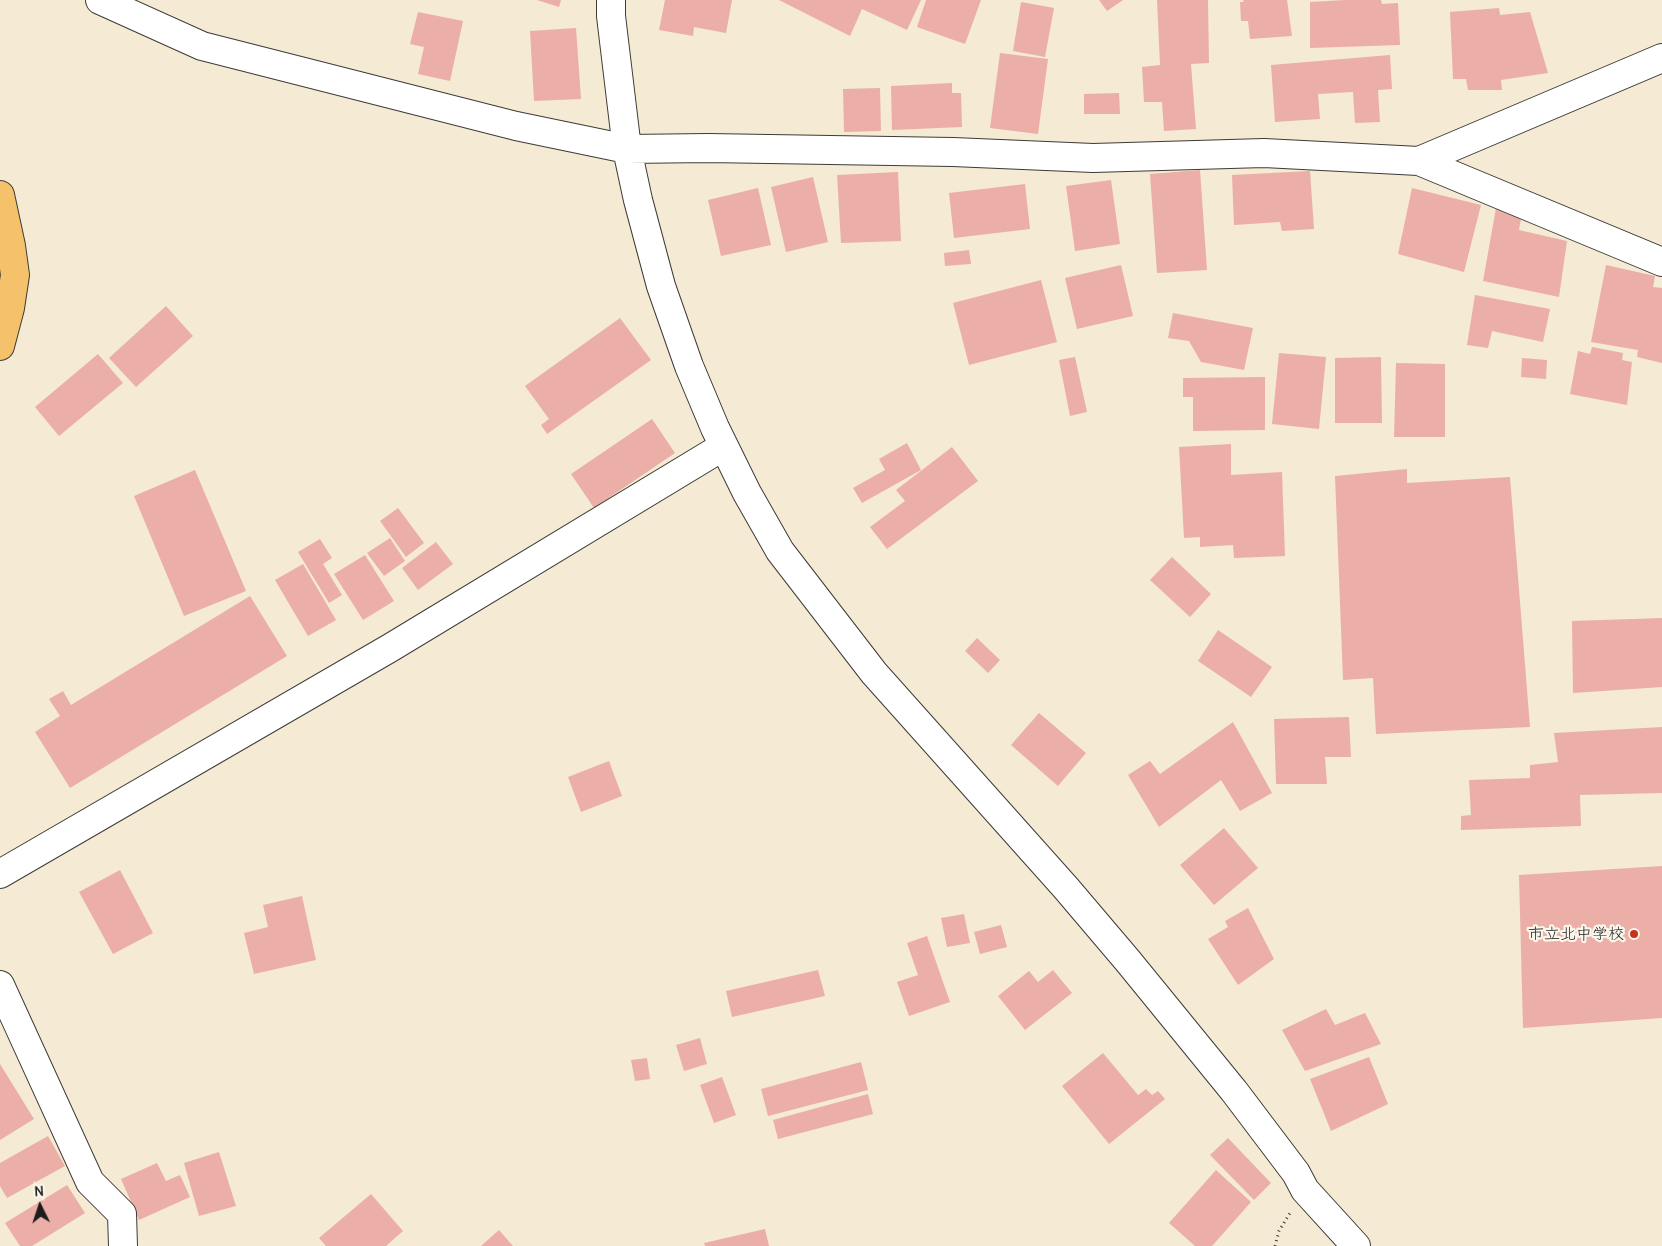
<!DOCTYPE html>
<meta charset="utf-8">
<style>
body{margin:0}
#map{position:relative;width:1662px;height:1246px;overflow:hidden;background:#f5ead3;font-family:Delius,sans-serif}
canvas{display:block}
.north{position:absolute;left:15px;top:1181px;width:50px;height:50px;-webkit-text-stroke:4px #fbf7ec;paint-order:stroke;rotate:356deg;font-size:14px;font-weight:700;line-height:20px;text-align:center;color:#1c1c1c}
.north::after{content:'';display:block;margin:auto;width:18px;height:22px;background:#1c1c1c;clip-path:polygon(50% 0,100% 100%,50% 72%,0 100%)}
</style>
<div id="map">
<canvas width="1662" height="1246"></canvas>
<div class="north">N</div>
</div>
<script>
const ctx = document.querySelector('canvas').getContext('2d');
ctx.lineJoin = 'round';
function paint(path, color) { ctx.fillStyle = color; ctx.fill(path, 'evenodd'); }
const shape = rows => new Path2D(rows.map(r => 'M' + r).join(''));
function trace(path, color, width, dash) { ctx.strokeStyle = color; ctx.lineWidth = width; ctx.lineCap = dash ? 'butt' : 'round'; ctx.setLineDash(dash || []); ctx.stroke(path); }
function write(font, color, halo, rows, align = 'center') {
  ctx.font = font + ' Delius,"Klee One",sans-serif'; ctx.lineWidth = 4.5; ctx.setLineDash([]); ctx.textBaseline = 'middle'; ctx.strokeStyle = halo; ctx.fillStyle = color; for (const [text, x, y, turn = 0] of rows) {
    ctx.save(); ctx.translate(x, y); ctx.rotate((+turn || 0) * Math.PI / 180); ctx.textAlign = isNaN(turn) ? turn : align; if (halo) ctx.strokeText(text, 0, 0); ctx.fillText(text, 0, 0); ctx.restore();
  }
}
paint(shape([
 [537,0,561,0,559,7],
 [665,0,732,0,726,33,694,27,693,36,659,30],
 [779,0,921,0,907,30,862,9,850,36],
 [926,0,981,0,965,44,917,27],
 [1099,0,1123,0,1107,11],
 [1157,0,1208,0,1209,63,1191,64,1196,129,1164,131,1162,102,1144,102,1142,67,1160,65],
 [1243,0,1287,0,1292,36,1250,39,1248,21,1241,21,1240,2,1244,2],
 [1345,0,1381,0,1382,4,1398,3,1400,45,1310,48,1310,2],
 [1021,2,1054,8,1045,57,1013,51],
 [1499,8,1500,15,1530,12,1548,73,1501,80,1502,90,1468,90,1466,79,1453,79,1450,12],
 [418,12,463,21,450,81,418,74,424,47,410,44],
 [576,28,581,99,534,101,530,31],
 [1000,53,1048,59,1038,134,990,128],
 [1390,55,1392,89,1378,90,1380,122,1355,123,1353,92,1318,94,1320,119,1275,122,1271,65],
 [952,83,952,93,961,93,962,127,892,130,891,86],
 [880,88,881,131,844,132,843,89],
 [1119,93,1120,114,1084,114,1084,94],
 [1200,170,1207,270,1157,273,1150,174],
 [1310,171,1314,229,1282,231,1280,222,1234,225,1232,175],
 [898,172,901,241,841,243,837,175],
 [813,177,828,242,786,252,771,187],
 [1111,180,1120,244,1075,251,1066,186],
 [1025,184,1030,229,954,238,949,193],
 [758,188,771,245,721,256,708,200],
 [1412,188,1481,205,1464,272,1398,254],
 [1496,208,1522,213,1519,230,1567,241,1559,297,1483,281],
 [969,250,971,264,945,266,944,253],
 [1121,265,1133,316,1077,329,1065,278],
 [1606,265,1655,276,1653,287,1662,288,1662,363,1637,357,1638,350,1591,342],
 [1041,280,1057,342,969,365,953,303],
 [1475,295,1550,309,1543,342,1492,331,1488,348,1467,345],
 [166,306,193,336,136,387,109,358],
 [1173,313,1253,328,1244,370,1201,362,1189,341,1168,338],
 [620,318,651,360,547,434,541,425,549,419,525,386],
 [1592,347,1623,353,1622,360,1632,362,1627,405,1570,394,1578,351,1590,354],
 [1279,353,1326,357,1319,429,1272,424],
 [98,354,123,383,59,436,35,407],
 [1075,357,1087,412,1070,416,1059,360],
 [1381,357,1382,423,1335,423,1335,358],
 [1522,358,1547,360,1546,379,1521,377],
 [1396,363,1445,364,1445,437,1394,437],
 [1265,377,1265,430,1193,431,1193,397,1183,397,1183,378],
 [652,419,675,453,594,508,571,474],
 [907,443,921,470,862,503,853,488,885,470,879,459],
 [1231,444,1231,475,1282,472,1285,556,1234,558,1233,545,1200,547,1200,537,1184,538,1179,447],
 [952,447,978,481,887,549,870,527,905,501,896,490],
 [1407,469,1407,483,1510,477,1530,727,1376,734,1373,678,1343,680,1335,476],
 [195,470,246,591,184,616,134,496],
 [398,508,424,543,406,557,380,521],
 [390,538,405,561,384,576,367,553],
 [320,539,332,558,323,564,342,595,329,603,298,552],
 [436,542,453,564,418,590,402,568],
 [365,555,394,601,363,620,334,574],
 [1172,557,1211,594,1190,617,1150,580],
 [303,564,336,620,308,636,275,580],
 [250,596,287,656,70,788,35,732,60,716,49,699,63,691,71,705],
 [1662,618,1662,687,1573,693,1572,621],
 [1218,630,1272,667,1251,697,1198,661],
 [977,638,1000,660,988,673,965,651],
 [1039,713,1086,753,1058,786,1011,745],
 [1349,717,1351,757,1325,757,1327,784,1276,784,1274,719],
 [1233,722,1272,793,1240,811,1221,780,1159,827,1128,775,1150,761,1160,774],
 [1662,727,1662,793,1580,795,1581,826,1461,830,1461,816,1471,815,1469,780,1530,778,1530,765,1558,762,1554,733],
 [609,761,622,796,581,812,568,777],
 [1224,828,1258,868,1214,905,1180,865],
 [1662,866,1662,1018,1523,1028,1519,875],
 [120,870,153,933,113,954,79,892],
 [302,896,316,960,254,974,244,933,268,927,263,905],
 [1248,908,1274,959,1238,985,1208,939,1228,927,1225,921],
 [964,914,970,943,947,947,941,918],
 [1001,925,1007,947,980,954,974,932],
 [927,936,950,1002,909,1016,897,982,918,975,907,943],
 [818,970,825,996,732,1017,726,991],
 [1053,970,1072,993,1025,1030,998,996,1029,971,1038,982],
 [1326,1009,1335,1025,1365,1013,1381,1044,1305,1071,1282,1030],
 [700,1038,707,1064,684,1071,676,1045],
 [1103,1053,1138,1095,1146,1089,1152,1095,1158,1091,1165,1099,1109,1144,1062,1086],
 [1369,1057,1388,1104,1331,1131,1310,1079],
 [647,1058,650,1079,635,1081,631,1060],
 [861,1062,868,1090,768,1116,761,1089],
 [0,1064,34,1119,0,1140],
 [722,1077,736,1115,714,1123,700,1085],
 [868,1094,873,1114,778,1139,773,1120],
 [48,1136,65,1166,7,1198,0,1186,0,1163],
 [1228,1138,1271,1183,1254,1200,1210,1155],
 [219,1152,236,1206,199,1216,184,1163],
 [157,1163,166,1181,180,1175,190,1197,139,1220,121,1179],
 [1216,1170,1251,1202,1212,1246,1195,1246,1169,1223],
 [67,1185,85,1213,32,1246,20,1246,5,1223],
 [371,1194,403,1231,386,1246,326,1246,319,1238],
 [765,1229,769,1246,705,1246,704,1243],
 [499,1230,513,1246,481,1246]
]), '#ebafa8');
const minor = shape([
 [100,0,202,46,516,126,627,149,708,148,953,152,1093,158,1264,153,1419,161,1662,262],
 [611,0,611,16,627,149,638,200,661,286,689,366,715,428,747,493,780,551,874,673,1066,888,1128,961,1234,1091,1296,1173,1305,1190,1356,1246],
 [1419,161,1662,58],
 [0,874,390,648,724,446],
 [0,985,90,1182,122,1214,123,1246]
]);
const major = shape([
 [0,195,11,246,15,275,10,308,0,346]
]);
trace(minor, '#3d3b37', 30);
trace(major, '#3d3b37', 30);
trace(shape([
 [1275,1246,1279,1231,1290,1213]
]), '#3d3b37', 3, [1, 4]);
trace(minor, '#fff', 28);
trace(major, '#f5c16b', 28);
for (const [x, y, r, color] of [
 [1634,934,5,"#c8321e"]
]) { const dot = new Path2D(); dot.arc(x, y, r, 0, 2 * Math.PI); ctx.fillStyle = color; ctx.fill(dot); trace(dot, '#fbf7ec', 2); }
write('16px', '#1c1c1c', '#fbf7ec', [
 ["市立北中学校",1624,934]
], 'right');
</script>
